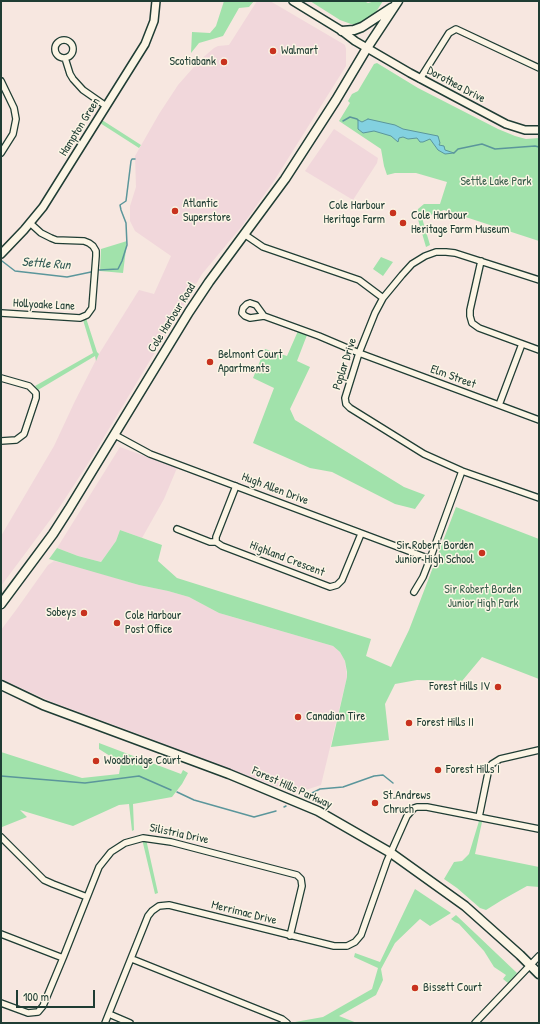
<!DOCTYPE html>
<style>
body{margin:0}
#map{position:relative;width:540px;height:1024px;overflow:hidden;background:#f7e7e0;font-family:"Patrick Hand",sans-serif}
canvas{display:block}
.frame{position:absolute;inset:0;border:2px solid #1f3d34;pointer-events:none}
.scale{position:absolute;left:16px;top:990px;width:79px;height:18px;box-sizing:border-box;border:2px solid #1f3d34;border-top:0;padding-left:5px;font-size:12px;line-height:14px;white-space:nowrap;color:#1f3d34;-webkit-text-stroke:3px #fcf5e5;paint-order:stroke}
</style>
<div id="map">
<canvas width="540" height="1024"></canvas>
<div class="frame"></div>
<div class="scale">100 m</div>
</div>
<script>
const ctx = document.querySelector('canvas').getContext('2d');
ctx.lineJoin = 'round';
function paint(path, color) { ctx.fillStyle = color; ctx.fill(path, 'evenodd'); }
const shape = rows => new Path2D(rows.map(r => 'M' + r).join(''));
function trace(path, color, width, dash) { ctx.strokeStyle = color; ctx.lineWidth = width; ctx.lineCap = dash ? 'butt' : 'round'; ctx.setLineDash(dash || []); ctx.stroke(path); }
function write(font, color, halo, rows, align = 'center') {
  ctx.font = font + ' "Patrick Hand",sans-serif'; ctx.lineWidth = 3; ctx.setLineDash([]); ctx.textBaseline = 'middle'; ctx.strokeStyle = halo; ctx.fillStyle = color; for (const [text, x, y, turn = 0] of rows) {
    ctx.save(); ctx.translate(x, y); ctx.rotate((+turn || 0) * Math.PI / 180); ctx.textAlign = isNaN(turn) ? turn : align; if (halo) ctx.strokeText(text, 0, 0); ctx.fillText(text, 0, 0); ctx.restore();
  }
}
paint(shape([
 [257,1,270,1,345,45,346,49,346,66,274,181,242,226,202,274,89,462,59,508,1,586,1,536,54,446,75,401,99,354,139,290,154,294,171,256,135,231,130,221,130,206,136,187,135,156,159,114,178,85,200,60,214,48,218,46,229,45],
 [334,129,378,158,377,163,353,200,305,171],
 [120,447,177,468,164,499,142,538,120,530,116,541,101,562,78,556,57,548],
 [54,561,77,566,139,585,168,591,189,597,219,613,333,646,340,652,345,661,347,677,321,785,296,793,202,760,149,738,52,702,1,679,1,630,16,610,48,565]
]), '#f1d7db');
paint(shape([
 [224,1,254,1,249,7,239,8,223,36,199,43,191,53,192,32,210,33,216,26],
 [310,1,364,1,368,3,375,1,383,1,372,18,358,25,351,24,340,20],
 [377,63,418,88,498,129,515,136,526,139,539,138,539,241,444,210,422,218,430,245,426,247,417,216,418,209,424,204,440,204,447,182,416,173,395,173,387,175,384,166,381,149,339,121,350,103,348,101,352,94,358,91,374,64],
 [102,120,141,145,139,148,100,123],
 [127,241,123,273,100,271,101,249],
 [381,257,393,262,383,276,373,269],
 [86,318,97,352,99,354,96,361,95,356,38,390,35,386,93,353,83,320],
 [298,331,307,335,297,361,310,367,290,409,295,420,404,487,425,495,415,509,395,504,332,472,310,468,253,443,274,388,253,378,265,349,287,356],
 [456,507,539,539,539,679,482,657,462,681,417,680,395,684,385,704,389,740,331,747,347,677,347,672,345,661,340,652,333,646,219,613,189,597,168,591,139,585,49,559,57,548,78,556,101,562,116,541,120,530,162,545,158,561,177,578,371,639,366,656,391,667,409,630],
 [99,743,181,774,183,770,188,773,182,784,172,797,133,804,134,830,132,831,129,804,119,805,73,826,20,810,27,817,2,827,1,825,1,752,82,778,119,774,121,763,99,749],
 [479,821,482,822,475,854,539,867,539,887,527,886,502,900,486,910,480,908,457,888,444,879,454,862,462,861,469,854],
 [142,839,146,839,158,893,155,894],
 [415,889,451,913,430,926,420,919,395,943,381,969,383,980,376,995,339,1016,357,1023,323,1023,323,1022,295,1023,295,1022,323,1017,372,989,378,968,354,957,355,953,380,962],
 [456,915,517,973,508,983,503,979,506,975,494,967,484,951,459,924,455,922,451,919]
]), '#a1e2ab');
const water = shape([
 [368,119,395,125,403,129,438,136,440,143,439,145,444,146,445,150,454,153,445,154,438,150,430,139,423,142,420,142,417,138,408,139,403,137,399,138,398,142,391,136,374,131,363,133,358,129,358,120,362,122,368,119]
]);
paint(water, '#83d1e0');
trace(water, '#5b969b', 1);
trace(shape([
 [343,121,350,117,357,119,358,120],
 [454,153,458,149,482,144,495,149,535,146,539,147],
 [2,261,15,271,67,277,91,272],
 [99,270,118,269,122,261,127,245,126,223,121,210,120,205,126,201,131,161,132,159,135,159],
 [1,776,85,783,139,776,171,790],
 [177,792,194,800,254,817,276,811],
 [304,797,320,789,343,787,374,776,383,775,393,783],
 [284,807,286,806]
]), '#5b969b', 1.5);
const minor = shape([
 '55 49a9 9 0 1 1 18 0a9 9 0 1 1-18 0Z',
 [65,58,70,74,73,79,83,90,106,106],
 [420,79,449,33,456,29,539,68],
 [1,81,14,108,16,119,13,134,1,153],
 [244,234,263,247,359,280,383,298],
 [481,261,470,310,470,316,472,323,479,328,539,350],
 [539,280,455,253,446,252,436,252,425,256,412,264,402,275,383,298,375,313,359,353,345,398,346,404,350,408,424,454,462,471,539,498],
 [250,303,256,305,264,316,250,318,245,316,242,313,243,308,247,304,250,303],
 [1,313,80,318,87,315,92,308,96,256,96,251,93,246,89,243,84,241,56,240,51,238,41,233,30,223],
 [264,316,319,336,359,353,539,420],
 [1,378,29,386,36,393,36,398,24,434,16,440,1,441],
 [499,405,522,344],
 [115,435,150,454,430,559],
 [177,529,210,542,216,542,222,546,330,587,337,585,342,580,361,534],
 [216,542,216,537,236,486],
 [414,592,423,577,430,559,462,471],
 [479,817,489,768,492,764,500,759,539,750],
 [1,837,44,880,53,884,87,897],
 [1,934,63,958,43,1006,38,1012,28,1013,1,1003],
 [63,958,99,867,111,852,125,843,143,838,171,842,297,875,301,879,302,886,290,936],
 [132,959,282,1019,287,1023],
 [109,1014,130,1023],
 [105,1023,148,916,152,911,159,906,169,905,334,946,347,946,355,942,361,935,387,861,407,816,414,808,417,807,427,807,539,829],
 [475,1023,539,956]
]);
const tertiary = shape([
 [293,1,342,31,355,41,410,73,506,124,525,130,539,130],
 [1,254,24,230,43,207,145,44,154,21,156,1]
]);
const secondary = shape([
 [342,31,354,30,362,27,391,8],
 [1,604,53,534,69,509,189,312,209,282,285,179,336,100,367,48,398,1],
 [1,685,43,705,229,774,318,811,391,853,465,906,520,955,539,974]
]);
trace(minor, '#1f3d34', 8);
trace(tertiary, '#1f3d34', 10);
trace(secondary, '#1f3d34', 11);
trace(minor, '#fcf5e5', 5.5);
trace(tertiary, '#fcf5e5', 7);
trace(secondary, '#fcf5e5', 8);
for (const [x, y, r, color] of [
 [273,51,4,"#c8321e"],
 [224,62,4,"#c8321e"],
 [175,211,4,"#c8321e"],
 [393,213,4,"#c8321e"],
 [403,223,4,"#c8321e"],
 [210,362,4,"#c8321e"],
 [482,553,4,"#c8321e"],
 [84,613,4,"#c8321e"],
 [117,623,4,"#c8321e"],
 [498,687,4,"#c8321e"],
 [298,717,4,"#c8321e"],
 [409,723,4,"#c8321e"],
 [96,761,4,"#c8321e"],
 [438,770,4,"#c8321e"],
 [375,803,4,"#c8321e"],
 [415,988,4,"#c8321e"]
]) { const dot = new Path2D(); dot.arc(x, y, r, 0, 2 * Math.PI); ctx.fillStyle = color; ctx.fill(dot); trace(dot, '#fcf5e5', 1.5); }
write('12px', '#1f3d34', '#fcf5e5', [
 ["Walmart",281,51],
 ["Scotiabank",216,62,"right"],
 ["Atlantic",183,204],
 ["Superstore",183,218],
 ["Cole Harbour",385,206,"right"],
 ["Heritage Farm",385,220,"right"],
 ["Cole Harbour",411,216],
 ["Heritage Farm Museum",411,230],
 ["Belmont Court",218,355],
 ["Apartments",218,369],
 ["Sir Robert Borden",474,546,"right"],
 ["Junior High School",474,560,"right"],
 ["Sobeys",76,613,"right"],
 ["Cole Harbour",125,616],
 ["Post Office",125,630],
 ["Forest Hills IV",490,687,"right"],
 ["Canadian Tire",306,717],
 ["Forest Hills II",417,723],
 ["Woodbridge Court",104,761],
 ["Forest Hills I",446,770],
 ["St.Andrews",383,796],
 ["Chruch",383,810],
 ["Bissett Court",423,988]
], 'left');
write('12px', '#1f3d34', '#fcf5e5', [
 ["Dorothea Drive",456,85,28],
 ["Hampton Green",80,127,-58],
 ["Hollyoake Lane",44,305,3],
 ["Cole Harbour Road",172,318,-58],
 ["Poplar Drive",345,364,-72],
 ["Elm Street",453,377,20],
 ["Hugh Allen Drive",275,489,21],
 ["Highland Crescent",287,559,21],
 ["Forest Hills Parkway",292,788,24],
 ["Silistria Drive",179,834,12],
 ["Merrimac Drive",244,913,14]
]);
write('12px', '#395e4c', '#fcf5e5', [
 ["Settle Lake Park",496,182],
 ["Sir Robert Borden",483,590],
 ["Junior High Park",483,604]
]);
write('italic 13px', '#335b56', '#fcf5e5', [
 ["Settle Run",46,264,4]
]);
</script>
